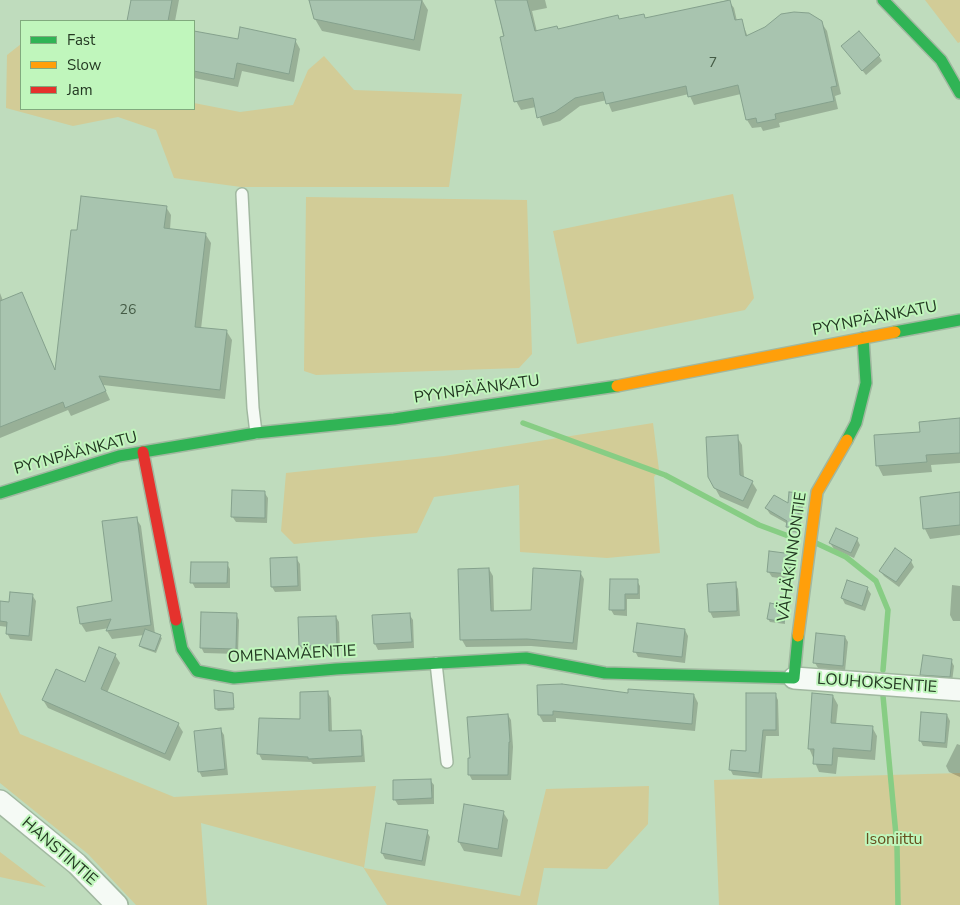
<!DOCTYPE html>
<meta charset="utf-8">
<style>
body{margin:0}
#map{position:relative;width:960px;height:905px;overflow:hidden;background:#bfdcbd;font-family:"Nunito Sans",sans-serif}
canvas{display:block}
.legend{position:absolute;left:20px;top:20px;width:175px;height:90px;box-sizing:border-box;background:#c0f6bc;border:1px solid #81aa7e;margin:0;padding:6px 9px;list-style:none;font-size:15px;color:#233822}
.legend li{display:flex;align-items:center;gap:10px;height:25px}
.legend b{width:25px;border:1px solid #81aa7e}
</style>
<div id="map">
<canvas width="960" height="905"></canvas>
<ul class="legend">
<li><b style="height:6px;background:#30b455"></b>Fast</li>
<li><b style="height:6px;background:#ff9f0a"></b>Slow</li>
<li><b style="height:6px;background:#e5322d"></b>Jam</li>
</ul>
</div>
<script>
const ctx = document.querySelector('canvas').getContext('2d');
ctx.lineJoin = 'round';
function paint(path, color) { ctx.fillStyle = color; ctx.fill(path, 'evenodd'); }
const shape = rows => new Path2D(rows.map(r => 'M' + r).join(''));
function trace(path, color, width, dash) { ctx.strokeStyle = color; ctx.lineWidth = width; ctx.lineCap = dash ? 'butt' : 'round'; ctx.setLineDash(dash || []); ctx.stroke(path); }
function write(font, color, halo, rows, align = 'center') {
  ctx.font = font + ' "Nunito Sans",sans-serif'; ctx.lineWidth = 4; ctx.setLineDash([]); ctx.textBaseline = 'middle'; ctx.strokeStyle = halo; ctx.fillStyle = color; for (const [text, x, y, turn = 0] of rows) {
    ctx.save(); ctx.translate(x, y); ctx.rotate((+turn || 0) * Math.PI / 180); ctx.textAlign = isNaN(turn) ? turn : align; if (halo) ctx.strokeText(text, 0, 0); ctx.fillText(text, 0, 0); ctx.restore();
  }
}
paint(shape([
 [925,0,960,0,960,42,958,43],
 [21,44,21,109,194,109,194,103,240,112,293,105,308,70,324,56,354,90,462,94,449,187,241,187,174,178,156,130,118,117,73,126,6,108,7,55],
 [733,194,754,298,745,310,577,344,553,231],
 [306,197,527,200,532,354,519,368,316,375,304,371],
 [653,423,659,470,654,477,660,553,607,558,520,552,519,485,434,497,417,533,294,544,281,531,286,473,444,456],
 [0,692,20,734,174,797,376,786,364,868,520,896,546,789,649,786,648,824,607,869,544,868,537,905,387,905,363,867,201,823,207,905,136,905,88,854,0,783],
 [960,773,960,905,719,905,714,780],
 [0,852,46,887,0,877]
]), '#d2cc97');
paint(shape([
 [133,0,179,0,175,21,128,21],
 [310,0,422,0,428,10,420,51,322,31,315,19],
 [496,0,545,0,547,8,532,11,537,32,619,21,646,19,728,0,734,8,737,21,741,20,748,37,821,22,827,31,841,94,835,96,838,109,779,123,780,127,763,131,761,127,752,128,747,120,741,94,694,105,689,94,612,112,607,100,580,106,560,121,543,126,536,107,521,110,516,101],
 [194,32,239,41,295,40,300,49,294,82,242,71,238,87,194,78],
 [843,46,879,56,882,61,866,75],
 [166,207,171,215,170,230,206,235,211,243,201,329,227,332,232,340,225,399,103,385,110,400,71,416,68,410,0,438,0,293,3,301,22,293,56,372,78,232],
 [960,420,960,463,931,465,932,472,883,476,878,466,875,436,921,433],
 [737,437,742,445,744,478,752,482,757,490,748,509,720,497,715,488],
 [264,492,268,498,267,523,236,522,232,516],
 [960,493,960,535,930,539,925,529],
 [800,494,804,500,799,533,791,532,788,524,770,514,766,508,790,505],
 [136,518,141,526,155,634,162,638,156,653,142,648,140,645,144,635,112,639,107,631,109,628,86,632,81,624,78,608,114,602],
 [857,539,860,545,854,558,834,549,830,543],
 [792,555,795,561,792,580,772,577,768,571],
 [296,558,300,564,301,591,275,592,272,587],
 [911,561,914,567,899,587,884,576,880,571],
 [227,564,230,569,230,588,195,588,192,582],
 [489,569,493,576,494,612,532,611,580,572,584,579,577,650,531,646,466,647,462,640],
 [637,581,640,586,640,599,627,599,627,616,614,615,611,610],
 [735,583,738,589,740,616,713,618,710,612,709,585],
 [952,585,960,586,960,621,953,621,950,615],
 [867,588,871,594,865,611,845,604,842,598],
 [32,595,36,601,32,641,10,639,7,633,8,627,0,626,0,602,10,603],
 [785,607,785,624,770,622,768,619],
 [236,614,239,620,238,654,204,653,201,647],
 [409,614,413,620,414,648,378,650,375,644],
 [336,617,339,622,340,650,303,651,300,646],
 [685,630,688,636,685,663,638,657,635,651],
 [845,637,848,642,845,671,818,668,815,663],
 [115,655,120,663,107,693,178,724,183,732,170,761,48,708,43,700,85,683],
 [951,660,954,666,952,682,925,680,922,674],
 [538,686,629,694,694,695,698,703,695,731,556,718,556,722,543,722,539,715],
 [328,693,331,698,332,732,360,731,363,736,365,762,313,764,311,762,262,760,259,754,302,720],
 [775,694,778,700,779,736,766,736,762,778,733,775,730,769,747,753],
 [232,695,234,710,218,711,216,709],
 [833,696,838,705,836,724,872,727,877,736,875,760,838,757,836,774,819,772,809,748],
 [508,715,511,720,513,747,511,780,472,780,469,774,471,759],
 [947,715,950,721,947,748,923,746,920,740],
 [221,730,224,735,228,775,202,777,199,771],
 [957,744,960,745,960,777,949,772,946,766],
 [430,780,434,785,434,804,398,805,395,800],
 [503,812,508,820,502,857,464,851,459,842],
 [427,832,430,837,425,866,385,859,382,853]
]), '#0003');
trace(shape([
 [523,423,665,475,759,525,791,537],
 [816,543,846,557,876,581,888,610,883,670],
 [883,696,897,846,898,905]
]), '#87cd84', 5.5);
const building = shape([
 [131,0,172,0,168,21,127,21,131,0],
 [309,0,422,0,414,40,314,19,309,0],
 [495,0,527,0,535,31,557,26,558,29,618,15,619,19,644,14,645,18,730,0,735,20,742,19,746,36,765,27,781,14,794,12,809,13,822,21,837,86,831,87,834,101,775,114,776,119,757,123,756,118,746,120,738,85,688,97,686,86,606,104,603,92,575,98,555,112,537,118,533,98,514,102,500,37,504,36,495,0],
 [240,27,296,39,289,74,237,63,234,79,194,71,194,31,238,39,240,27],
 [859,31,880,55,862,71,841,46,859,31],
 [81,196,167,206,164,228,206,233,195,327,227,330,220,390,99,376,106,391,65,408,63,402,0,427,0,301,22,292,55,370,71,230,77,230,81,196],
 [960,418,960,453,926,455,927,462,876,466,874,435,920,432,919,422,960,418],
 [738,435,740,475,753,481,743,501,714,488,708,477,706,437,738,435],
 [232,490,265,491,265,518,231,517,232,490],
 [789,492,801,493,796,528,786,527,787,521,765,508,774,495,788,503,789,492],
 [960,492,960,525,923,529,920,497,960,492],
 [137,517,151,625,106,631,111,619,80,624,77,607,112,601,102,521,137,517],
 [836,528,858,538,851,553,829,543,836,528],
 [895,548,912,560,896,582,879,571,895,548],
 [769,551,792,554,789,574,767,572,769,551],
 [297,557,298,586,271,587,270,558,297,557],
 [191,562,228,562,227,583,190,583,191,562],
 [489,568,491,611,531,610,533,568,581,571,573,643,527,639,460,640,458,569,489,568],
 [610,579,638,579,638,594,625,594,625,610,609,610,610,579],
 [847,580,868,587,862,606,841,598,847,580],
 [736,582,737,611,709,612,707,584,736,582],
 [10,592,33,594,29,636,6,634,7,622,0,621,0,601,9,602,10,592],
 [770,603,785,606,784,622,767,619,770,603],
 [201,612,237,613,236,649,200,648,201,612],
 [410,613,412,642,374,644,372,615,410,613],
 [336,616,337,645,299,646,298,617,336,616],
 [637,623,685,629,682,657,633,652,637,623],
 [145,629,161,635,155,651,139,646,145,629],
 [816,633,845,636,843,666,813,663,816,633],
 [99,647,116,654,101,689,179,723,165,754,42,700,56,669,85,682,99,647],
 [923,655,952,659,950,677,920,675,923,655],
 [562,684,628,693,628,689,694,694,692,724,553,711,553,715,538,715,537,685,562,684],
 [214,690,233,693,234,708,215,709,214,690],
 [328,691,329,731,361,730,362,756,308,759,308,757,257,754,259,718,300,719,300,692,328,691],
 [746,693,776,693,776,730,763,730,759,773,729,770,731,750,746,751,746,693],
 [812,693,833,695,831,723,873,726,871,751,833,748,832,765,813,764,814,749,808,749,812,693],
 [921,712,947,714,945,743,919,741,921,712],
 [508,714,510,742,509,742,508,775,468,775,468,758,470,758,467,717,508,714],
 [221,728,225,769,198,772,194,731,221,728],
 [431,779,432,798,393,800,393,780,431,779],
 [464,804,504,811,498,849,458,842,464,804],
 [386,823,428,830,422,861,381,853,386,823]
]);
paint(building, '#a8c4af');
trace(building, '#85a18d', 1);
const lane = shape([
 [242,194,253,408,256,433],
 [436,663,447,762]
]);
const street = shape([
 [794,678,960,690],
 [0,801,77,864,117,905]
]);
const fast = shape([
 [883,0,941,60,960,93],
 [895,332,960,320],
 [847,440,856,423,866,383,863,338],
 [0,493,119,456,256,433,394,419,617,386],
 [176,620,182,649,197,671,234,678,336,669,526,658,605,673,794,678,798,636]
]);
const slow = shape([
 [617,386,895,332],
 [798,636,817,492,847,440]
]);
const jam = shape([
 [143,452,176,620]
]);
trace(lane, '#a1b8a0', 14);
trace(street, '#a1b8a0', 24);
trace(fast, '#a1b8a0', 14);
trace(slow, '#a1b8a0', 14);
trace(jam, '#a1b8a0', 14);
trace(lane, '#f5faf5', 11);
trace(street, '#f5faf5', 21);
trace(fast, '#30b455', 11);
trace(slow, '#ff9f0a', 11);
trace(jam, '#e5322d', 11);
write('14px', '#445b45', null, [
 ["7",713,64],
 ["26",128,311]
]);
write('16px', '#233822', '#c0f6bc', [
 ["PYYNPÄÄNKATU",875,319,-11],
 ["PYYNPÄÄNKATU",477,390,-8],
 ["PYYNPÄÄNKATU",76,454,-15],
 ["VÄHÄKINNONTIE",793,557,-82],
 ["OMENAMÄENTIE",292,655,-3],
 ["LOUHOKSENTIE",877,684,4],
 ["HANSTINTIE",59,852,41]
]);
write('16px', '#674f1e', '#c0f6bc', [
 ["Isoniittu",894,840]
]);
</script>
